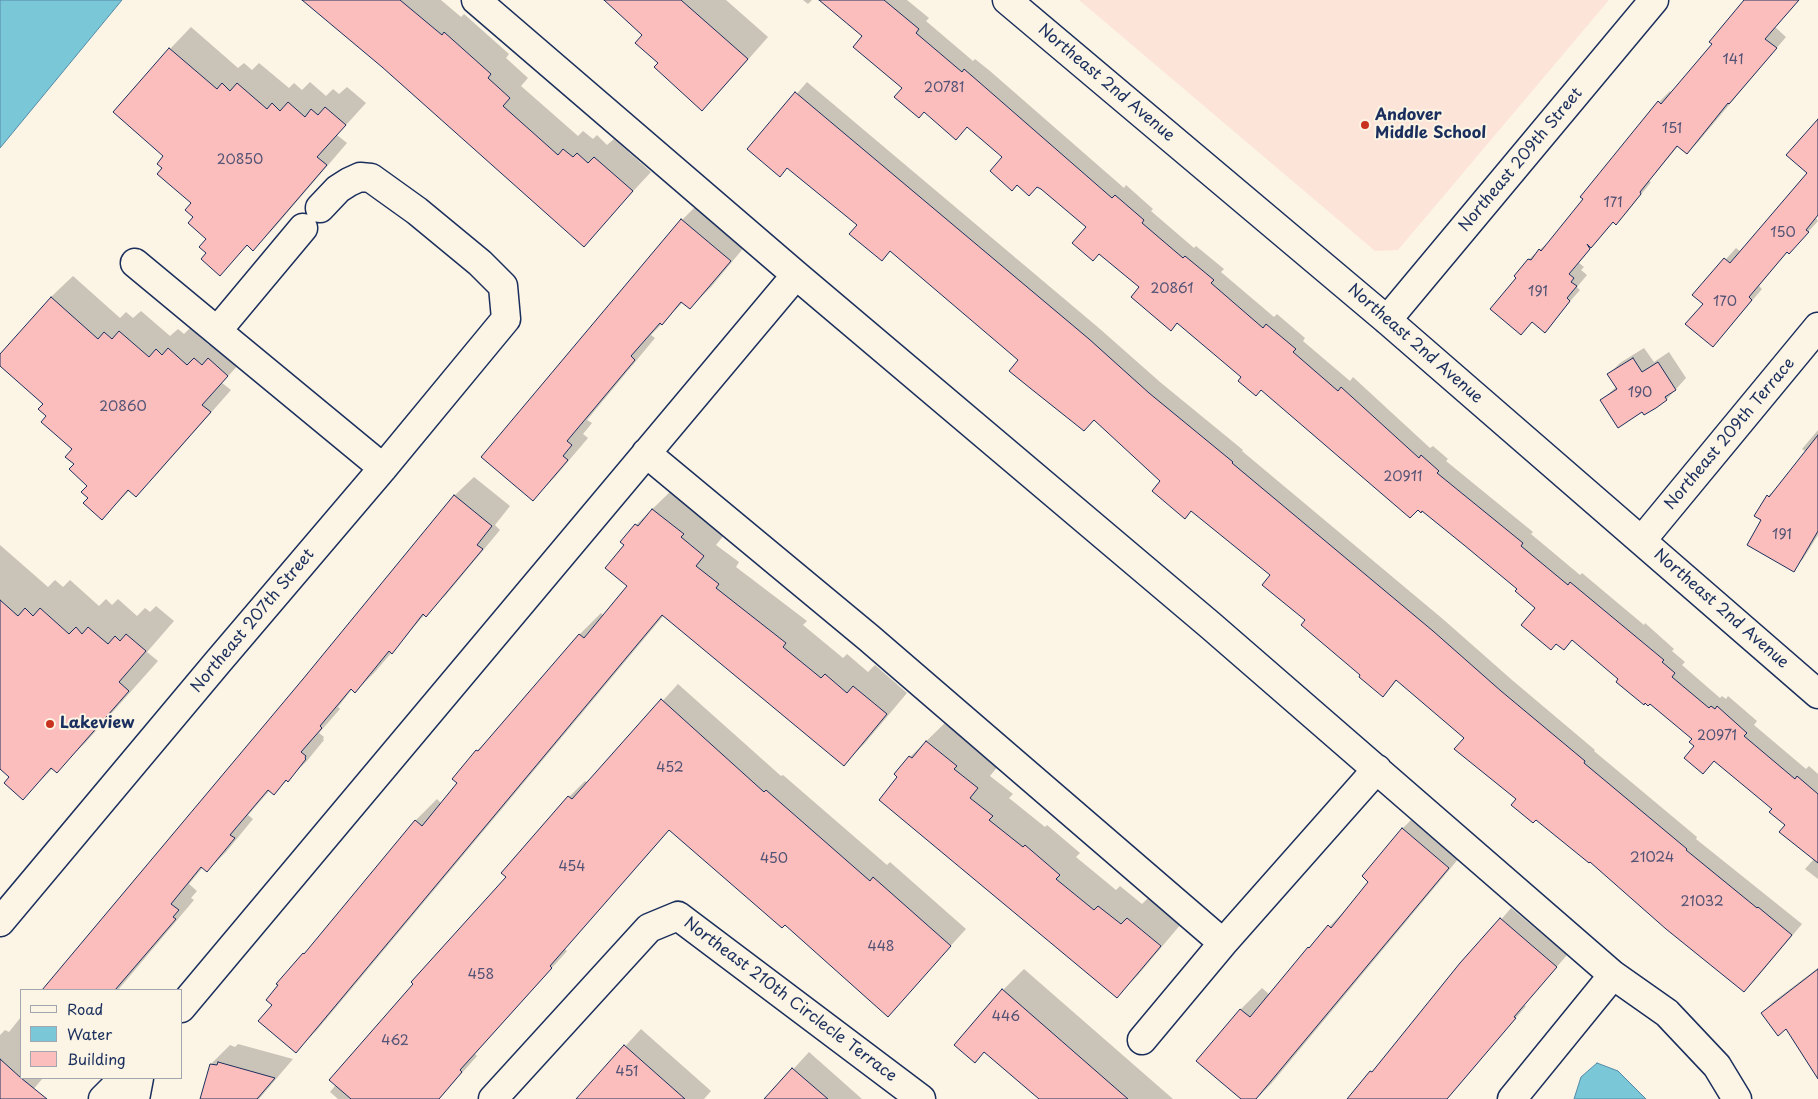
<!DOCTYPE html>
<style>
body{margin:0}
#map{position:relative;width:1818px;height:1099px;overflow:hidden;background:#fcf5e5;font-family:"Playpen Sans",sans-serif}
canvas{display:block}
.legend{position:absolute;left:20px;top:989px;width:162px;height:90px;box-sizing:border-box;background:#fcf5e5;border:1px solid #a2a6af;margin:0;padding:6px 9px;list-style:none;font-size:15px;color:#1b2f5e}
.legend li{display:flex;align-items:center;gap:10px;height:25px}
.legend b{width:25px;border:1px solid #a2a6af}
</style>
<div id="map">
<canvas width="1818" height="1099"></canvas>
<ul class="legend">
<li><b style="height:6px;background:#fcf5e5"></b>Road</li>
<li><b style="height:14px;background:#7ac7d8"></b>Water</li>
<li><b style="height:14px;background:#fbbebc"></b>Building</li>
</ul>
</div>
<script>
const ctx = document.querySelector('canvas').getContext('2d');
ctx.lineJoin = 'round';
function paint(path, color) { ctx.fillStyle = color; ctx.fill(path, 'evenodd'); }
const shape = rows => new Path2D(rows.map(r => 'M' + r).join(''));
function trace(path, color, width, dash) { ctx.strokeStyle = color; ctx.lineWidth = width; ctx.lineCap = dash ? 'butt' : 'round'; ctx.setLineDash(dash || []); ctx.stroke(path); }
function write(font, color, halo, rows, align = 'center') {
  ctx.font = font + ' "Playpen Sans",sans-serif'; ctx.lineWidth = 4; ctx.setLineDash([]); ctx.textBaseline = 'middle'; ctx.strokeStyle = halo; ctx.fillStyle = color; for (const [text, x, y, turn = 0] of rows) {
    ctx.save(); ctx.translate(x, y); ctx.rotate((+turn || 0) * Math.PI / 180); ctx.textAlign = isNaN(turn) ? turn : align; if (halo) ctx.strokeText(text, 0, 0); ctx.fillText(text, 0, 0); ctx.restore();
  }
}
paint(shape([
 [1079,0,1609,0,1398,250,1375,251]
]), '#fce4d9');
const water = shape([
 [0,0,122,0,0,148,0,0],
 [1597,1063,1618,1071,1646,1099,1574,1099,1581,1077,1597,1063]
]);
paint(water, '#7ac7d8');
trace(water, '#548aa7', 1);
paint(shape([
 [304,0,441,0,461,17,464,14,509,54,506,58,528,78,521,86,578,136,583,131,593,139,597,135,607,145,614,139,651,172,583,245,383,66],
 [605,0,726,0,768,37,723,88,702,109,660,62,644,35],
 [803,0,812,0,808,4],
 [821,0,907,0,929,18,926,21,973,61,975,59,990,71,1124,188,1126,185,1153,209,1151,211,1194,248,1196,246,1224,269,1221,272,1274,317,1277,314,1305,338,1303,341,1350,381,1353,377,1430,448,1433,446,1448,459,1446,461,1533,532,1531,534,1580,575,1582,573,1644,625,1645,623,1674,649,1672,651,1685,662,1682,665,1720,698,1722,696,1726,699,1728,696,1757,721,1754,725,1806,769,1809,766,1818,774,1818,879,1805,869,1814,859,1773,808,1696,745,1694,739,1620,679,1537,608,1519,589,1422,509,1261,389,1242,377,1178,322,1171,329,1141,287,1087,227,968,126,956,138,904,88,864,36],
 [1748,0,1799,0,1775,27,1786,37,1698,142,1687,153,1678,146,1649,181,1651,182,1627,212,1616,223,1614,221,1600,237,1579,263,1584,267,1581,270,1587,275,1577,287,1580,290,1544,331,1516,276,1529,259,1551,240,1585,199,1634,133,1659,102,1670,91,1672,94],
 [191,27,238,68,244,63,252,70,259,63,289,88,294,83,302,90,310,82,326,96,333,89,339,94,347,87,366,103,337,135,347,143,274,228,253,249,248,244,220,274,208,253,208,239,194,217,192,203,164,168,165,156,114,112,170,49],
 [807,82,1100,329,1160,382,1243,450,1242,451,1444,620,1512,680,1595,750,1594,751,1697,837,1696,839,1802,924,1755,980,1744,991,1517,799,1466,738,1398,679,1383,695,1307,619,1272,575,1162,481,1094,419,891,250,881,260,858,225,788,167,749,149],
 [1818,120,1818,216,1816,218,1818,221,1789,253,1788,251,1759,286,1762,289,1723,335,1704,304,1694,295,1736,248,1741,252,1809,173],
 [703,199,751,239,711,287,690,308,683,302,651,335,655,338,587,420,592,423,583,434,588,438,554,478,533,499,483,457,682,220],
 [73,276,120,318,126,312,133,318,141,311,170,336,178,329,184,334,190,328,209,345,216,338,248,354,222,383,231,390,157,474,136,495,130,490,102,518,90,498,89,485,75,464,74,449,48,416,45,404,0,364,0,356,51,297],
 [1644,348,1654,362,1669,352,1686,378,1667,399,1645,413,1643,410,1602,400,1617,386,1609,374,1620,363],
 [1818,430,1818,535,1803,559,1792,570,1762,520,1768,496,1779,486,1806,452,1802,449],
 [474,477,510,506,495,525,500,530,445,596,425,614,374,673,355,692,352,689,338,707,340,709,319,733,324,737,323,739,324,740,306,762,274,793,270,790,248,815,253,819,226,852,207,871,203,867,189,884,197,891,191,898,194,900,118,990,44,990,304,680,455,495],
 [674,488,725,534,716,545,739,562,736,567,807,621,803,625,843,658,847,654,868,672,875,665,907,693,865,743,844,764,664,615,317,1030,296,1051,274,1005,280,985,278,984,318,940,416,820,437,799,442,804,459,783,477,751,497,731,580,634,601,613,604,616,629,586,625,545,622,542,636,525],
 [0,545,48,587,55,580,63,587,70,580,99,606,106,599,112,605,118,599,137,616,145,608,150,612,156,606,174,621,147,652,158,661,86,742,57,771,53,768,23,798,0,755],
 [678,684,781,776,783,775,887,865,890,862,966,929,888,1015,785,924,670,829,565,949,567,951,475,1054,477,1056,439,1099,338,1099,330,1092,507,877,569,797,585,781,588,783],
 [948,720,977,744,975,747,998,766,990,776,1013,794,1009,798,1045,827,1047,825,1080,853,1076,857,1116,890,1120,886,1142,904,1149,897,1181,924,1138,975,1117,996,899,776,910,757],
 [1424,807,1469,846,1271,1084,1256,1099,1243,1099,1198,1061,1241,1009,1262,988,1270,995,1309,948,1350,905,1370,882,1363,876,1403,828],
 [1511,908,1567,955,1524,1005,1526,1006,1447,1099,1349,1099],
 [1818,968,1818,1077,1786,1028,1762,1013,1773,1002],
 [1024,969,1173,1099,1040,1099,1003,990],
 [21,1017,21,1078,43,1078,25,1099,0,1099,0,1035,5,1030,9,1032],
 [641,1029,711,1091,704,1099,577,1099],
 [238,1044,293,1059,259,1099,202,1099,211,1064,230,1045,235,1047],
 [809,1052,862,1099,766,1099]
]), '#0003');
const building = shape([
 [302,0,400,0,442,35,444,32,491,74,488,78,510,98,503,106,558,155,563,149,573,157,577,153,588,163,594,157,633,191,584,247,382,67,302,0],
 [604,0,681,0,748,59,702,111,654,67,658,63,635,43,642,35,604,0],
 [819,0,884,0,919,29,916,33,962,72,964,69,979,82,1112,198,1115,195,1144,220,1142,223,1183,258,1185,256,1214,280,1211,283,1263,328,1266,324,1296,349,1293,352,1338,391,1341,387,1419,458,1421,455,1439,471,1437,473,1523,543,1521,546,1568,585,1570,582,1664,660,1662,662,1675,673,1672,677,1709,708,1711,706,1715,709,1717,706,1747,733,1744,736,1795,779,1797,776,1818,794,1818,863,1779,832,1785,825,1769,812,1772,809,1714,761,1703,774,1684,758,1694,746,1689,742,1692,739,1650,704,1648,706,1645,703,1644,705,1616,682,1618,679,1572,640,1564,650,1556,644,1551,650,1521,625,1535,608,1515,591,1517,589,1464,545,1422,511,1421,513,1418,510,1410,518,1261,390,1256,396,1238,381,1241,377,1177,323,1171,331,1131,297,1139,287,1099,254,1093,261,1072,243,1086,227,1041,189,1037,187,1029,196,1017,185,1012,191,990,171,1002,157,967,127,956,140,924,112,919,118,894,97,902,88,853,47,862,36,819,0],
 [1744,0,1799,0,1765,39,1777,48,1729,104,1728,103,1687,154,1677,146,1640,192,1641,194,1616,225,1613,222,1591,248,1587,244,1590,249,1569,274,1574,278,1571,282,1577,286,1567,298,1570,301,1545,333,1532,322,1521,335,1490,309,1516,278,1514,276,1528,259,1531,260,1539,249,1541,251,1583,199,1580,197,1658,101,1661,104,1712,44,1709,42,1744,0],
 [169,48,217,89,222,83,230,91,237,83,267,109,272,103,280,111,288,102,305,117,311,109,318,115,325,107,346,125,317,157,327,165,253,251,247,245,220,276,201,259,206,253,199,247,206,239,188,223,193,217,185,210,191,203,157,174,162,168,157,164,163,156,113,112,169,48],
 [795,92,1089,339,1149,393,1233,462,1232,463,1433,631,1501,691,1585,761,1584,763,1687,849,1686,850,1757,908,1758,907,1792,935,1744,992,1666,929,1590,862,1589,863,1536,820,1533,823,1511,805,1516,799,1454,749,1464,738,1396,680,1383,697,1359,677,1360,675,1301,625,1305,620,1262,585,1270,575,1191,511,1185,519,1152,491,1160,481,1094,420,1084,431,1030,388,1009,371,1018,360,890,251,882,261,849,234,857,225,787,168,780,177,747,149,795,92],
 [1818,119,1818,215,1806,230,1809,232,1789,254,1787,252,1749,297,1752,300,1713,347,1685,324,1703,304,1692,295,1724,258,1730,263,1807,173,1786,155,1818,119],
 [681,219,731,261,690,309,681,302,662,325,660,323,631,356,635,360,567,441,572,445,563,456,568,460,533,501,481,457,681,219],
 [51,297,98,339,104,332,112,339,119,331,149,357,156,349,162,355,168,348,187,365,194,358,202,365,208,358,228,376,202,405,211,412,136,497,128,490,102,520,83,503,88,498,81,492,87,486,69,469,74,464,65,457,72,449,41,422,46,416,38,409,43,404,0,366,0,354,51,297],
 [1633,358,1642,372,1658,362,1676,390,1665,397,1667,400,1656,408,1644,415,1642,412,1618,428,1600,400,1617,389,1607,374,1633,358],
 [1818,435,1818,531,1794,572,1747,545,1761,520,1754,516,1767,495,1769,497,1818,435],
 [454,495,492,526,477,545,483,549,426,617,423,614,392,654,389,651,355,693,351,689,320,726,322,728,301,752,306,756,305,758,306,759,288,782,286,780,274,795,268,790,230,835,235,838,207,872,201,867,171,904,179,910,173,917,176,919,115,990,42,990,303,679,454,495],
 [652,509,684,534,681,537,704,556,696,566,719,584,716,588,786,643,783,647,821,678,825,674,847,693,853,686,887,714,844,766,662,615,296,1053,258,1021,272,1005,266,1000,278,985,276,984,303,953,304,954,415,820,422,826,457,783,452,779,476,750,478,751,579,634,584,638,627,586,605,568,624,545,620,542,635,524,638,526,652,509],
 [0,600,18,616,25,608,33,616,40,608,69,634,76,627,82,634,88,627,108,644,115,636,120,641,126,634,146,651,119,682,129,691,57,773,51,768,23,800,4,783,9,777,0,769,0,600],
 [661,699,764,792,766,790,870,881,873,877,951,946,888,1017,785,925,782,928,669,830,550,966,552,968,460,1070,462,1072,439,1099,351,1099,329,1080,413,984,411,982,506,877,501,873,568,796,572,799,661,699],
 [926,741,957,766,954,769,978,788,970,798,993,816,989,820,1023,847,1025,845,1060,875,1056,879,1094,910,1098,906,1121,924,1127,918,1161,946,1117,998,879,800,897,777,894,774,909,756,912,758,926,741],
 [1402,828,1449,868,1256,1099,1241,1099,1196,1061,1240,1009,1250,1017,1308,947,1309,948,1328,925,1331,928,1368,882,1362,876,1402,828],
 [1500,918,1557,967,1514,1017,1516,1018,1447,1099,1347,1099,1370,1071,1372,1072,1460,963,1500,918],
 [1818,969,1818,1079,1786,1029,1778,1036,1761,1013,1818,969],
 [1002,989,1128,1099,1039,1099,984,1052,975,1063,954,1045,1002,989],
 [624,1045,685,1099,576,1099,624,1045],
 [0,1059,21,1078,47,1099,0,1099,0,1059],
 [218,1062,275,1078,257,1099,200,1099,210,1064,217,1065,218,1062],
 [792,1068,828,1099,764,1099,792,1068]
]);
paint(building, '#fbbebc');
trace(building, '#1b2f5e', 1);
const minor = shape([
 [476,0,796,275,1210,625,1613,975,1512,1099],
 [1007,0,1387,320,1818,694],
 [303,228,217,331,383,468],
 [135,263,217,331],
 [1387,320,1654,0],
 [646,453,869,638,1223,943,1377,769],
 [1642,540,1818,327],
 [0,922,217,663,383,468,506,319,503,286,480,263,417,211,371,178,360,177,349,182,338,189,320,208],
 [1613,975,1667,1013,1717,1066,1737,1099],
 [181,1008,796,275],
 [1142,1040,1223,943],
 [103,1099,124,1078],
 [135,1099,139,1078],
 [493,1099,649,928,678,916,921,1099]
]);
trace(minor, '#1b2f5e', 31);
trace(minor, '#fcf5e5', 28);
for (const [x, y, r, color] of [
 [1365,125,5,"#c8321e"],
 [50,724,5,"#c8321e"]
]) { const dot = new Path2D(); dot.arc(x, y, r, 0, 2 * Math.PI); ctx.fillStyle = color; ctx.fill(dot); trace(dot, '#fcf5e5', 2); }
write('14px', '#535376', null, [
 ["141",1733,60],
 ["20781",944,88],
 ["151",1672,129],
 ["20850",240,160],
 ["171",1613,203],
 ["150",1783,233],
 ["20861",1172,289],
 ["191",1538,292],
 ["170",1725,302],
 ["190",1640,393],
 ["20860",123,407],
 ["20911",1403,477],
 ["191",1782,535],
 ["20971",1717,736],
 ["452",670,768],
 ["21024",1652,858],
 ["450",774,859],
 ["454",572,867],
 ["21032",1702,902],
 ["448",881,947],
 ["458",481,975],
 ["446",1006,1017],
 ["462",395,1041],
 ["451",627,1072]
]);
write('16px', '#1b2f5e', '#fcf5e5', [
 ["Northeast 2nd Avenue",1106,83,40],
 ["Northeast 209th Street",1521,160,-50],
 ["Northeast 2nd Avenue",1415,344,41],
 ["Northeast 209th Terrace",1730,434,-50],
 ["Northeast 2nd Avenue",1721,609,41],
 ["Northeast 207th Street",253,621,-50],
 ["Northeast 210th Circlecle Terrace",790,1000,37]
]);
write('bold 16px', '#1b2f5e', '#fcf5e5', [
 ["Andover",1375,116],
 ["Middle School",1375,134],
 ["Lakeview",60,724]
], 'left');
</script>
